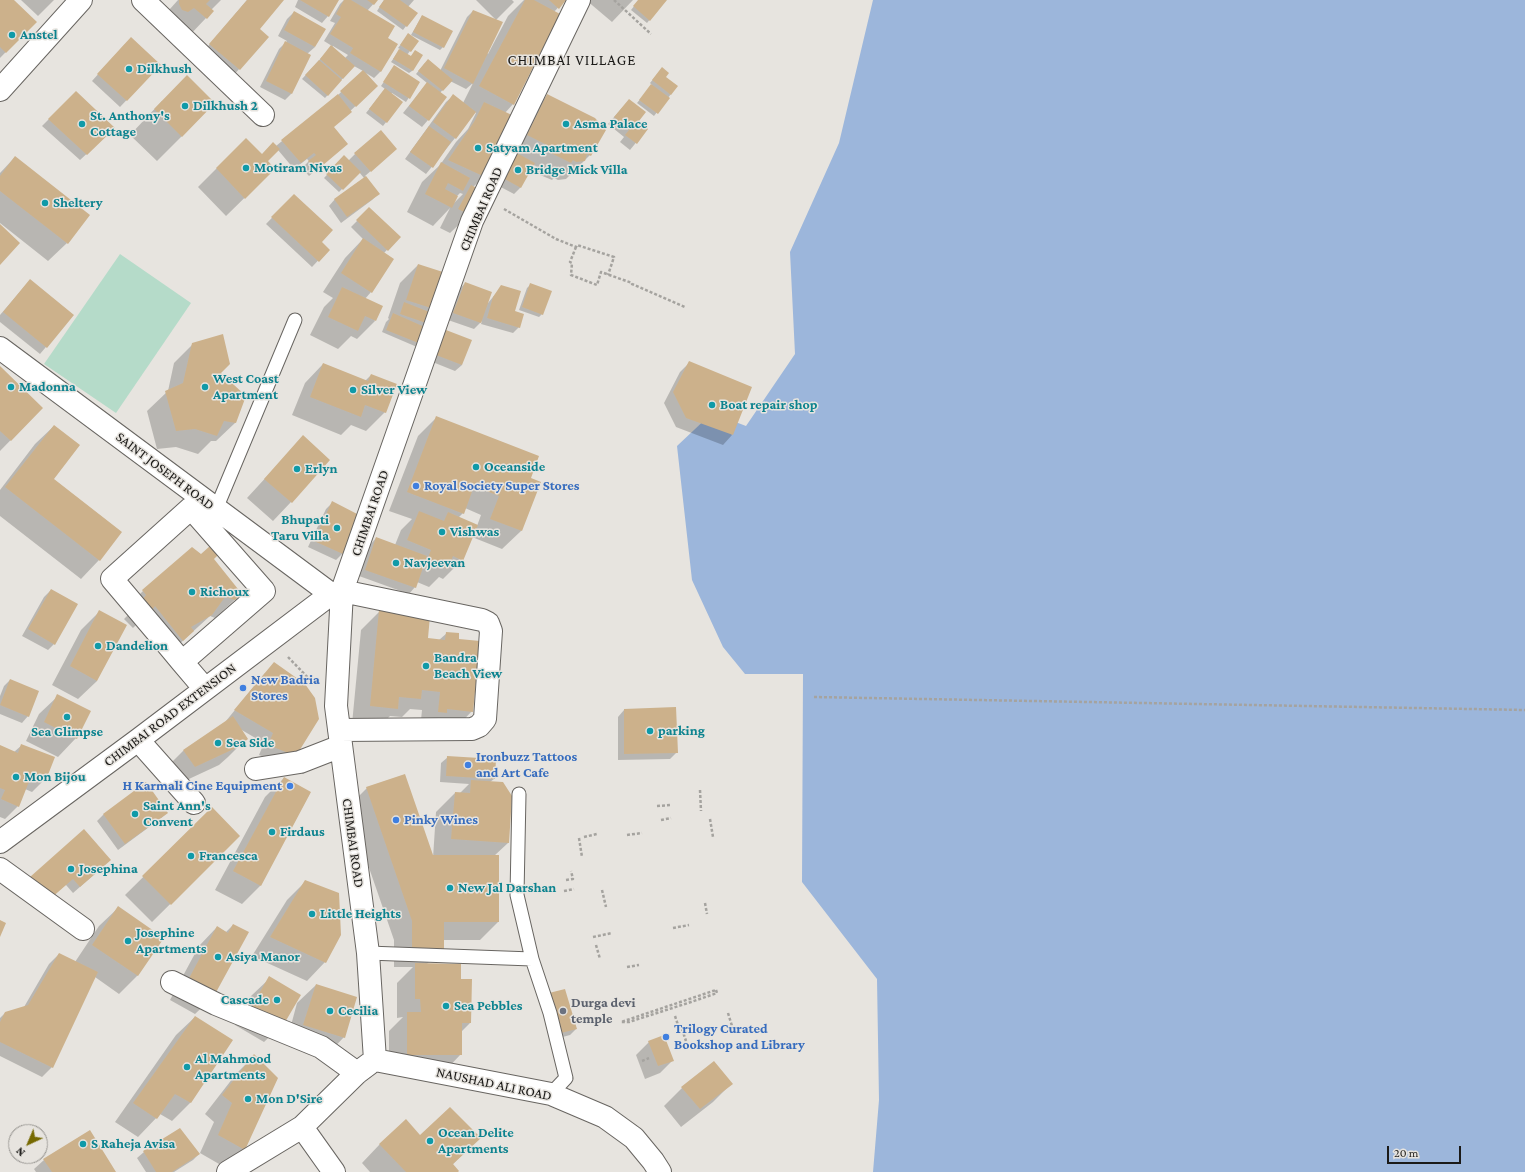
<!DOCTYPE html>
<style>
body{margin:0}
#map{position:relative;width:1525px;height:1172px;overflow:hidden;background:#e7e4df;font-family:"Crimson Pro",serif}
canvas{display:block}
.north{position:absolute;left:8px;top:1124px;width:40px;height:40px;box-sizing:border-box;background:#e7e4df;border:1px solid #95938f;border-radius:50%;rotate:224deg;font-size:11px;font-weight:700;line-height:16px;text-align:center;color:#1b1a18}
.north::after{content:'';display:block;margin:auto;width:14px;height:18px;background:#766900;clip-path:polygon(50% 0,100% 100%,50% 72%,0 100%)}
.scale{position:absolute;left:1387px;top:1146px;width:74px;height:18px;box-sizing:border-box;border:2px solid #1b1a18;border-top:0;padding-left:5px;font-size:12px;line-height:14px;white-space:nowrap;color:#1b1a18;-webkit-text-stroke:3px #e7e4df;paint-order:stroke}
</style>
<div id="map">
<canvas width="1525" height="1172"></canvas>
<div class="north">N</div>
<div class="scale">20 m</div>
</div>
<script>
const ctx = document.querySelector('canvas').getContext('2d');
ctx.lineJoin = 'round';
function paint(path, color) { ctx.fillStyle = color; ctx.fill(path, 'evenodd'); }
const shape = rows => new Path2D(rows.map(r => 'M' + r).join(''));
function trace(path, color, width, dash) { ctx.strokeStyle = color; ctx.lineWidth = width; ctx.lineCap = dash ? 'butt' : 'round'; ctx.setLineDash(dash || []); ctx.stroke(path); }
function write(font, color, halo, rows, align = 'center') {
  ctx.font = font + ' "Crimson Pro",serif'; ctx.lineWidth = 3; ctx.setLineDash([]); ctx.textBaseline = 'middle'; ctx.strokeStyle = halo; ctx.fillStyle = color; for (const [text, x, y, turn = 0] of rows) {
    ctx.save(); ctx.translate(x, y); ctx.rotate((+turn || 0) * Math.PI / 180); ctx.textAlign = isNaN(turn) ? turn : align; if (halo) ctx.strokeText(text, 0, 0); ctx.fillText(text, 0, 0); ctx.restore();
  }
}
paint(shape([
 [120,254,191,303,116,413,44,364]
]), '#b5dbc9');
paint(shape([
 [873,0,1525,0,1525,1172,873,1172,879,1100,877,979,802,882,803,674,745,674,723,647,692,580,677,446,712,413,746,426,795,354,790,252,839,143]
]), '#9cb6db');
paint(shape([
 [0,0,12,0,35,22,0,58],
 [21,0,54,0,38,16],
 [178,0,221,0,211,10,206,18,188,37,161,19],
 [247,0,283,0,258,29,267,37,233,76,204,51],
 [298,0,337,0,328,16,322,23,295,7],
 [344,0,377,0,367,11,386,39,396,45,380,72,374,78,366,73,377,86,333,127,347,144,309,176,302,168,309,161,307,159,294,169,278,150,267,161,274,169,226,216,198,187,246,139,262,155,276,146,338,95,363,71,354,66,325,98,302,79,332,46,324,41,335,23,330,21,340,4],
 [333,46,348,55,345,58,332,47],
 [384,0,414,0,408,7,416,13,403,30,377,11],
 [476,0,512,0,514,2,496,20],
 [524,0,565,0,554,12,513,104,505,113,484,177,473,187,469,215,450,233,440,228,450,208,433,226,407,212,422,182,440,165,456,142,468,129,476,113,475,112,455,138,426,174,405,159,446,102,453,96,463,103,473,83,466,89,450,81,440,93,428,120,422,127,403,113,427,83,416,74,425,63,440,71,467,17,473,11,487,53,488,54,508,16],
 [460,193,463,194,453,204,457,196],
 [586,0,633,0,612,22],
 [639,0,666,0,647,23,631,10],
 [294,12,315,47,307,54,310,55,291,94,285,100,260,87,279,49,287,41,278,36,287,19],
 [422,16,443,47,440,50,411,35],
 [408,35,410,51,407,55,410,57,415,52,412,71,409,73,391,62,400,49,398,48],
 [125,44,160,65,120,107,92,81],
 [394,67,419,82,406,102,392,93,391,94,402,102,383,126,366,113,385,89,381,86],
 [659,72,665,78,671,94,654,116,637,103,652,85,650,83],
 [76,92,107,135,80,160,42,126],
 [547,96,590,155,566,179,558,180,554,178,552,180,533,172,536,166,533,165,520,188,514,194,495,184,528,114],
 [629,100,638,122,647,129,630,150,620,142,624,137,608,124],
 [162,101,182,136,157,161,130,135],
 [396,149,365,176,378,194,372,200,341,223,329,206,335,199,364,178,359,172,339,192,324,178,344,157,348,161,355,154],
 [15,157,67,243,48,261,0,223,0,173],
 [294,195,320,242,328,250,312,267,266,224],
 [369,209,399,237,384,253,393,259,371,292,365,299,375,321,357,339,351,336,338,349,310,335,324,307,333,298,323,292,345,258,363,239,351,227],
 [418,265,444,274,417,347,382,332,386,322,389,319,388,318,400,283],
 [30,280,73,315,40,354,0,322,0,315],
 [465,283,488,303,502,286,514,312,519,327,513,333,481,324,482,321,474,329,448,320,459,290],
 [530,285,542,314,539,317,519,310,527,288],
 [446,331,462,365,455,371,430,361,440,337],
 [193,344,219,373,245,396,235,423,216,441,211,441,198,454,176,447,157,449,147,411,168,391,174,363],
 [690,362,732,435,723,445,676,427,664,403,680,372],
 [323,364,365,381,371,375,385,412,366,431,351,425,341,435,292,415,305,383],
 [0,368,42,408,0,451],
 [436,418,529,479,521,531,502,549,472,537,462,560,443,579,439,577,429,587,417,582,415,587,409,594,359,576,370,545,376,538,395,545,401,530,412,519,389,511,418,436],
 [465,508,481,515,477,526,458,518,463,513],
 [54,426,53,479,121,532,99,560,81,579,0,516,0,490,35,444],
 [303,437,291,502,273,521,247,498],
 [332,503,360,516,342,554,336,560,308,547,326,509],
 [192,548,201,555,213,559,241,594,215,618,210,616,164,658,137,624,133,628,124,619,129,614,124,610,143,591],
 [51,590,54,644,48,650,22,636,44,597],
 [380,611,427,639,439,640,447,633,472,711,454,730,420,730,422,710,410,709,402,717,390,716,379,727,352,724,361,630],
 [99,612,97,681,78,699,52,685,81,630],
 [265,673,295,755,285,765,259,755,264,743,240,729,247,738,228,757,219,765,176,785,165,769,183,751,227,721,226,721],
 [10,680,28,716,22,723,0,714,0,696,4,686],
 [58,696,76,738,58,757,26,741,39,714],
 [624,710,677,752,670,759,618,760,618,717],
 [22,745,45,779,32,792,25,789,18,806,5,819,0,817,0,746,14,752],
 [448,757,494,779,490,782,511,797,508,843,494,856,498,922,480,940,443,940,443,948,426,965,470,1023,461,1032,461,1054,443,1073,389,1073,389,1031,403,1017,397,1018,397,983,413,967,394,967,394,940,348,807,367,788,433,858,436,812,455,793,459,794,469,784,440,782,441,763],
 [284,778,310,793,260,886,242,904,215,890,265,797],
 [146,784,167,813,160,819,118,850,97,821,103,815],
 [212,809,239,836,152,922,125,895],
 [104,866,73,893,66,885,31,878],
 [306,881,325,962,307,981,252,956,287,900],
 [118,908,138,975,119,994,95,977,52,1067,42,1077,0,1056,0,1018,5,1013,24,1007,49,964,59,954,75,962,99,926],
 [233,925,214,996,195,1014,170,1000,199,946,217,927,226,932],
 [270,978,283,1024,264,1042,235,1025,251,996],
 [316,985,344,1037,326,1056,286,1044,297,1003],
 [543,1001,576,1029,570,1035,555,1039],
 [195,1017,232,1040,190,1103,172,1121,160,1114,138,1137,115,1122,176,1035],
 [649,1042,673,1060,660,1073,645,1079,636,1055],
 [254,1056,245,1149,226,1168,200,1153,214,1122,205,1114,236,1074],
 [731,1084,713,1102,681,1127,664,1106,682,1088],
 [420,1136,479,1138,452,1165,456,1172,370,1172,362,1163,380,1144],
 [144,1152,199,1154,193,1160,174,1172,146,1172,137,1158],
 [44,1160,115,1172,36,1172,34,1169]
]), '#0003');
paint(shape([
 [0,0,14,0,37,22,6,53,0,47],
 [179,0,210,0,206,4,214,11,207,19,194,8,188,12,182,10,179,4],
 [247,0,284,0,260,29,269,37,240,70,209,44],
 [300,0,339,0,329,17],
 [344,0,351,0,395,26,388,38,398,44,381,72,350,53,353,48,330,34,341,17,336,14],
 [367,0,378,0,374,5],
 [384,0,400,0,418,13,407,27,379,7],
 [525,0,534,0,560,14,514,105,479,86],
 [549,0,566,0,559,9],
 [638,0,667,0,650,21,633,6],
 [473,10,503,22,473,84,444,68],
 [294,11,326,29,315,47,284,30],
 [422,15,453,31,444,48,413,32],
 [408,33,419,41,411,52,400,45],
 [131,37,161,65,127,101,97,74],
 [285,41,311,55,292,94,266,81],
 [331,45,355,66,343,79,320,59],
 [399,49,411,56,415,50,423,55,413,71,393,59],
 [428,59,453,80,443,91,418,71],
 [319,60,342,80,328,96,305,75],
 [394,65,420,82,410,99,383,82],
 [662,67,669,73,666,77,678,86,671,95,652,80],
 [363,70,378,86,356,107,340,91],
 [187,75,215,103,182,137,154,109],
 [427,82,447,97,429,121,409,106],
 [651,84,670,98,658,114,639,100],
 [385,88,403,102,387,123,369,109],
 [76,91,115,128,87,155,48,119],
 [338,94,352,112,334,127,348,144,316,171,308,161,316,155,314,153,301,163,281,140],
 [453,94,476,112,456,139,433,122],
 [547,94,595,118,606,130,591,156,587,154,585,161,576,162,573,160,571,163,551,153,553,148,527,135],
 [629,99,646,112,639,121,648,129,637,144,625,135,629,130,614,117],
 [484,102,514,116,485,177,448,160,474,122],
 [429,126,451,142,433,168,410,152],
 [381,130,397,149,371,172,354,153],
 [246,138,262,154,273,142,280,149,268,161,275,169,245,199,216,168],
 [515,152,535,163,521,188,501,177],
 [344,155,361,172,343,190,326,174],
 [15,156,90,215,68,244,0,191,0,176],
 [441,162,470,178,463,191,448,183,445,189,458,196,452,208,425,194],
 [366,176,380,194,347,217,334,199],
 [471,185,483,191,470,215,458,209],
 [294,194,333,230,322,242,330,250,319,262,271,217],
 [369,207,401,237,388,251,356,220],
 [0,224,20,243,0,265],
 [363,238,394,259,372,293,341,273],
 [418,264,446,273,434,309,406,300],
 [30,279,74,315,47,348,3,312],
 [465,282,492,292,481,323,453,313],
 [530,283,552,291,543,315,522,307],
 [501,285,521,291,515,311,524,314,520,328,487,318,493,297],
 [342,287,383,306,376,321,365,316,358,331,328,317],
 [404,302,432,313,429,324,400,314],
 [393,313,427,328,421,344,386,330],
 [446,330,472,340,462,365,436,355],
 [223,334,230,364,221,373,246,396,236,423,224,421,217,436,195,429,176,431,165,391,183,383,192,343],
 [689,361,752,387,733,435,686,418,673,392],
 [323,363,368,381,371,374,397,384,386,413,365,405,361,417,310,397],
 [0,366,43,408,11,441,0,431],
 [436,416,539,456,531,478,541,482,522,531,490,519,499,496,474,486,464,514,407,492],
 [54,425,80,445,54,479,122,532,100,561,5,487],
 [303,435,330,460,292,503,264,479],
 [332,501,361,516,343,554,314,541],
 [419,511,444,521,448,512,478,525,463,561,453,556,448,569,427,560,431,550,407,540],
 [376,537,427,556,416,588,365,570],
 [210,546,218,555,214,559,242,594,235,600,225,597,212,615,191,627,194,631,183,641,155,606,152,610,142,600,146,595,142,590,192,547,201,554],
 [51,589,78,604,55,645,28,629],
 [99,610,127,625,97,681,70,666],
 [379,610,430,616,428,638,445,640,446,632,459,633,459,639,480,641,473,712,447,709,447,713,438,712,440,692,422,690,421,699,399,697,398,709,370,706],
 [274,662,305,684,315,698,319,719,296,756,268,745,273,733,234,710],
 [10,679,39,691,29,717,0,705],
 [57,694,91,711,77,739,44,722],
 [676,707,678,753,624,754,624,709],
 [233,716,248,739,238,747,195,767,183,750],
 [21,744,55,757,46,780,32,774,19,807,1,799,5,790,0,788,0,745,18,753],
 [447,756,496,759,495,779,446,776],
 [405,774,433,855,499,855,499,922,444,922,444,949,412,949,412,921,366,787],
 [284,777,311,792,261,886,233,871],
 [471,780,503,782,512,796,509,843,451,839,455,792,470,793],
 [146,782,168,813,125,844,103,814],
 [212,807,240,836,171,905,142,876],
 [84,829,111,860,80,887,73,879,50,899,30,877],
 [305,880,339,893,341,935,326,963,270,937],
 [118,906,164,938,138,976,92,945],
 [0,920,6,923,0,937],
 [233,924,249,932,214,996,187,982,217,926,228,933],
 [59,953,98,972,53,1068,0,1042,0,1022,5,1012,28,1005],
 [415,963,461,964,461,979,472,979,471,1023,462,1023,462,1055,407,1055,407,1012,421,1012,420,999,415,999],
 [269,976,301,995,284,1024,252,1006],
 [316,984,357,997,345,1038,303,1025],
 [565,989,577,1029,561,1033,549,993],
 [195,1016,233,1040,191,1103,175,1094,157,1119,133,1103],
 [664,1035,674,1061,658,1066,648,1041],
 [254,1054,278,1078,245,1150,218,1135,232,1103,222,1095],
 [714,1061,733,1084,700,1109,681,1087],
 [450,1107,481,1138,453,1164,459,1171,458,1172,406,1172,379,1144,406,1119,420,1135],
 [180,1128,200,1154,172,1172,156,1172,143,1151],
 [90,1130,116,1172,52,1172,43,1159]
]), '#ccb18b');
const service = shape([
 [216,509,295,320],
 [519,794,517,895,532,959],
 [368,953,532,959,550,1013,566,1078,551,1094]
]);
const minor = shape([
 [143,0,263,115],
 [0,348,331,594],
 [182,662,264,591,191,508,112,579,167,644,182,662,205,689],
 [138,740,194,803],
 [256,769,300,762,341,746],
 [0,842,138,740,331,594,342,591,482,620,488,623,491,631,485,719,479,726,472,729,339,730],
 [0,869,83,929],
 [172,982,216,1004,321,1047,357,1073],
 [375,1060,368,953,336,706,342,591,472,221,579,0],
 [375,1060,551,1094,605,1117,634,1138,653,1161,660,1172],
 [302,1127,334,1172],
 [228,1172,302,1127,357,1073,369,1064]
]);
const tertiary = shape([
 [0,90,81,0]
]);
trace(service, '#686561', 15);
trace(minor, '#686561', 24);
trace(tertiary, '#686561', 24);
trace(shape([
 [614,0,651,34],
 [504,209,556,239,576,247,577,245,614,257,608,275],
 [576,247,570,262,572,263,571,275,597,285,601,272,632,283,632,284,685,307],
 [288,657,314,684],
 [814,697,1525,710],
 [700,790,701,811],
 [657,806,671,805],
 [710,819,713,837],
 [661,820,671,818],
 [627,835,642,833],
 [584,837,597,834],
 [579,838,582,857],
 [566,880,573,879,571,871],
 [602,890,606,907],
 [564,891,574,889],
 [705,903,707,914],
 [673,928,689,925],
 [593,937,612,933],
 [596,945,600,959],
 [627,967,639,965],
 [716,990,717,993,688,1003,629,1022,621,1022,716,990],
 [728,1013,732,1026],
 [675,1016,678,1025],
 [682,1029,686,1041],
 [642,1061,649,1058]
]), '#a5a39f', 2.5, [3, 2]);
trace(service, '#fff', 13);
trace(minor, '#fff', 22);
trace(tertiary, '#fff', 22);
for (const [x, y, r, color] of [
 [12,35,4,"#0f9aa8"],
 [129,69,4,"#0f9aa8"],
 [185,106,4,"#0f9aa8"],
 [82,124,4,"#0f9aa8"],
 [566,124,4,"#0f9aa8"],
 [478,148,4,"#0f9aa8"],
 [246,168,4,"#0f9aa8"],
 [518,170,4,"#0f9aa8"],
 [45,203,4,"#0f9aa8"],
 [11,387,4,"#0f9aa8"],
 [205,387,4,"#0f9aa8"],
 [353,390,4,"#0f9aa8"],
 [712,405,4,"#0f9aa8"],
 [476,467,4,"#0f9aa8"],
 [297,469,4,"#0f9aa8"],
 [416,486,4,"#3f7fe0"],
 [337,528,4,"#0f9aa8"],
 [442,532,4,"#0f9aa8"],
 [396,563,4,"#0f9aa8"],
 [192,592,4,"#0f9aa8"],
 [98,646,4,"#0f9aa8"],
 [426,666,4,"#0f9aa8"],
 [243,688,4,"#3f7fe0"],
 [67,717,4,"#0f9aa8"],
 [650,731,4,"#0f9aa8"],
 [218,743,4,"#0f9aa8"],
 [468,765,4,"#3f7fe0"],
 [16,777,4,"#0f9aa8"],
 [290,786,4,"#3f7fe0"],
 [135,814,4,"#0f9aa8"],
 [396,820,4,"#3f7fe0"],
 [272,832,4,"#0f9aa8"],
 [191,856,4,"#0f9aa8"],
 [71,869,4,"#0f9aa8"],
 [450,888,4,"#0f9aa8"],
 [312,914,4,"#0f9aa8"],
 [128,941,4,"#0f9aa8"],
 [218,957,4,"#0f9aa8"],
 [277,1000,4,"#0f9aa8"],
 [446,1006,4,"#0f9aa8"],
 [330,1011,4,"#0f9aa8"],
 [563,1011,4,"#6b7280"],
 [666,1037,4,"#3f7fe0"],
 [187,1067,4,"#0f9aa8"],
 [248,1099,4,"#0f9aa8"],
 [430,1141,4,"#0f9aa8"],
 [83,1144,4,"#0f9aa8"]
]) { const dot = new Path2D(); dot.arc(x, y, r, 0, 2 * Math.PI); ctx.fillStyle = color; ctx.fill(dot); trace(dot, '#e7e4df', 1.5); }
write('bold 14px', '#0d838f', '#e7e4df', [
 ["Anstel",20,35],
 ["Dilkhush",137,69],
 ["Dilkhush 2",193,106],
 ["St. Anthony's",90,116],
 ["Cottage",90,132],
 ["Asma Palace",574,124],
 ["Satyam Apartment",486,148],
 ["Motiram Nivas",254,168],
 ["Bridge Mick Villa",526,170],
 ["Sheltery",53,203],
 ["West Coast",213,379],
 ["Apartment",213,395],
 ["Madonna",19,387],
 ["Silver View",361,390],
 ["Boat repair shop",720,405],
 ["Oceanside",484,467],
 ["Erlyn",305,469],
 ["Bhupati",329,520,"right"],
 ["Taru Villa",329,536,"right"],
 ["Vishwas",450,532],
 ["Navjeevan",404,563],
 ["Richoux",200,592],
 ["Dandelion",106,646],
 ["Bandra",434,658],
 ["Beach View",434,674],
 ["parking",658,731],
 ["Sea Glimpse",67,732,"center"],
 ["Sea Side",226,743],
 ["Mon Bijou",24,777],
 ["Saint Ann's",143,806],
 ["Convent",143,822],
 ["Firdaus",280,832],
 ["Francesca",199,856],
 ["Josephina",79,869],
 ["New Jal Darshan",458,888],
 ["Little Heights",320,914],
 ["Josephine",136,933],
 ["Apartments",136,949],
 ["Asiya Manor",226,957],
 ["Cascade",269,1000,"right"],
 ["Sea Pebbles",454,1006],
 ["Cecilia",338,1011],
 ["Al Mahmood",195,1059],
 ["Apartments",195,1075],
 ["Mon D'Sire",256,1099],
 ["Ocean Delite",438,1133],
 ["Apartments",438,1149],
 ["S Raheja Avisa",91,1144]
], 'left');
write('14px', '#1b1a18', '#e7e4df', [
 ["CHIMBAI ROAD",481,209,-67],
 ["SAINT JOSEPH ROAD",165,471,37],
 ["CHIMBAI ROAD",370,513,-71],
 ["CHIMBAI ROAD EXTENSION",170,715,-37],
 ["CHIMBAI ROAD",353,843,82],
 ["NAUSHAD ALI ROAD",494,1084,12]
]);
write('bold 14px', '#366cbe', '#e7e4df', [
 ["Royal Society Super Stores",424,486],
 ["New Badria",251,680],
 ["Stores",251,696],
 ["Ironbuzz Tattoos",476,757],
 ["and Art Cafe",476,773],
 ["H Karmali Cine Equipment",282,786,"right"],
 ["Pinky Wines",404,820],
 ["Trilogy Curated",674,1029],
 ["Bookshop and Library",674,1045]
], 'left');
write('bold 14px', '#5b616d', '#e7e4df', [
 ["Durga devi",571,1003],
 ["temple",571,1019]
], 'left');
ctx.letterSpacing = '1px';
write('15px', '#1b1a18', '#e7e4df', [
 ["CHIMBAI VILLAGE",572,60]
]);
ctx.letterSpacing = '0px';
</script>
